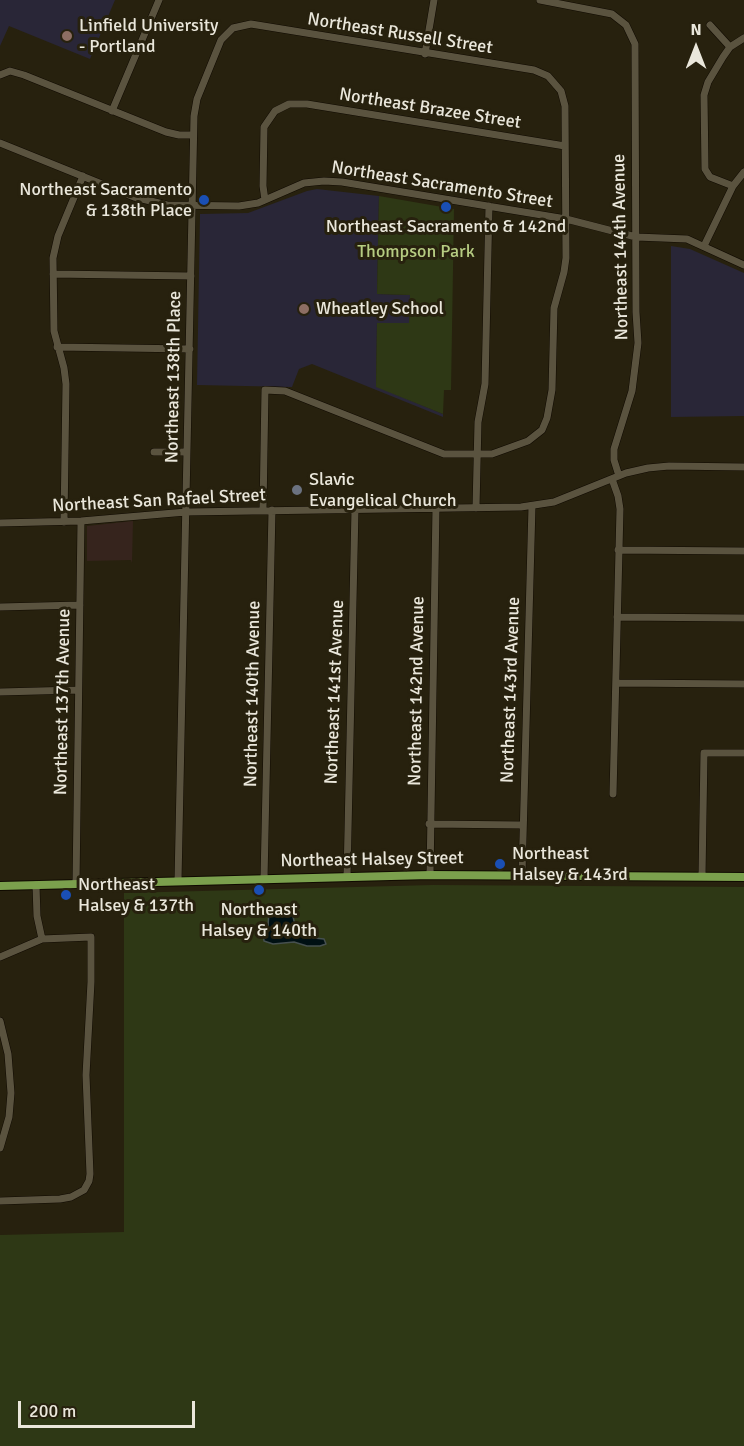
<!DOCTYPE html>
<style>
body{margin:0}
#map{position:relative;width:744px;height:1446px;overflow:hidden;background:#27210e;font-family:Signika,sans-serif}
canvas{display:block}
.north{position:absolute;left:666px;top:18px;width:60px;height:60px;-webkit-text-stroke:4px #27210e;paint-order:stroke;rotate:0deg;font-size:16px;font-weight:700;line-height:24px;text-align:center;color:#eae7db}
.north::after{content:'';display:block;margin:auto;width:21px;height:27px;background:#eae7db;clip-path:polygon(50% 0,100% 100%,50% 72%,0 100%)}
.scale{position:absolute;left:18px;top:1401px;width:177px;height:27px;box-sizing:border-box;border:3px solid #eae7db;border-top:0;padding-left:8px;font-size:18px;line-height:21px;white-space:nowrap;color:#eae7db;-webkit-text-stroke:4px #27210e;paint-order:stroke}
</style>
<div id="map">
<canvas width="744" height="1446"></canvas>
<div class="north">N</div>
<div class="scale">200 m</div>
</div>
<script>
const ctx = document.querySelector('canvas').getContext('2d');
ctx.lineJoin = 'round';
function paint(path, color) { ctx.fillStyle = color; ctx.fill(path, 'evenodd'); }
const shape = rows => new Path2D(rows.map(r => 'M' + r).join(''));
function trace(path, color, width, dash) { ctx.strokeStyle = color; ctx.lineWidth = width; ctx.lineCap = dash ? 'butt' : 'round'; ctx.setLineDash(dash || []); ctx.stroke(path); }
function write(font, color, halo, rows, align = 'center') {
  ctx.font = font + ' Signika,sans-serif'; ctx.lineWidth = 6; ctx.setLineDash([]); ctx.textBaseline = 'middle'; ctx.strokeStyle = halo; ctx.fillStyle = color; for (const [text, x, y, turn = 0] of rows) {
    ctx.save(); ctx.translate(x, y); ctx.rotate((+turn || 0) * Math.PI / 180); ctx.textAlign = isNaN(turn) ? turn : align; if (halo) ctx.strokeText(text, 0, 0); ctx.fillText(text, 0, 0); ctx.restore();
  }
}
paint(shape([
 [133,521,132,563,131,560,87,561,87,526]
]), '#36241d');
paint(shape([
 [0,0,115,0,90,59,9,26,0,46],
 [317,189,379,196,377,294,410,295,409,323,377,323,376,386,443,414,443,417,312,364,299,369,292,387,197,385,200,214,248,213,307,191],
 [671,246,690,249,744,273,744,416,671,417]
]), '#292637');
paint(shape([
 [379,196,454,209,451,390,444,390,443,414,376,387,377,323,409,323,410,295,377,294],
 [433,885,744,887,744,1446,0,1446,0,1235,124,1232,124,893]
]), '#2e3815');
const water = shape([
 [292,907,297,909,293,916,294,921,306,935,314,938,324,939,326,944,320,946,307,946,294,942,273,944,264,941,263,932,268,927,269,910,273,908,283,910,292,907]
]);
paint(water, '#001013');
trace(water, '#46504f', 1.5);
const minor = shape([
 [540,0,612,14,626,25,635,44,636,312,638,343,632,391,614,449,614,460,619,476],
 [710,25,730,47],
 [425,54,434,0],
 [0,75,10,71,24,75,166,132,179,135,193,135],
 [112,111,159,0],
 [0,143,134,197,167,205,239,206,258,203,304,183,324,181,342,182,566,219,636,237,687,239,744,265],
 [733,186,710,177,705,169,704,95,708,82,723,57,730,47,744,38],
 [265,200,263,186,264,127,275,111,289,104,307,104,565,146],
 [704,246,733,186,744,172],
 [53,274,191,276],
 [57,347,190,349],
 [154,452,187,452],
 [612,479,618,496,620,509,613,794],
 [476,508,478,422,485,384,489,206],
 [64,522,66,384,64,368,54,331,53,258,58,236,83,176],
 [0,523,81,521,186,512,521,507,554,502,626,473,648,468,669,466,744,467],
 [618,550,744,551],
 [0,607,80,605],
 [617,617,744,618],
 [616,683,744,684],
 [0,692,77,690],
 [429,824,522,825],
 [430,875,436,507],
 [522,875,532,506],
 [702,876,704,753,744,753],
 [347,877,355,509],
 [264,879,272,510],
 [178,881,194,116,197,99,221,40,233,28,251,24,534,70,548,76,561,91,565,106,566,258,564,272,554,308,552,390,547,418,542,430,528,441,492,454,444,454,285,391,265,390,263,510],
 [76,884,81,521],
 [36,885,37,916,42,939],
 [0,957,42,939,91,937,91,982,86,1075,90,1174,89,1181,84,1190,71,1197,60,1199,0,1201],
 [0,1021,8,1054,11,1093,9,1117,0,1148]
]);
const major = shape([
 [0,886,430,875,744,877]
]);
trace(minor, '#100a00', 8);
trace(major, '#100a00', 10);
trace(minor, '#5a533f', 7);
trace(major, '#7ba04d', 8);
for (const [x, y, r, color] of [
 [67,36,6,"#8d6e63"],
 [204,200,6,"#1a4fb4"],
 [446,207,6,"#1a4fb4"],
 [304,309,6,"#8d6e63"],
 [297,490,6,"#6b7280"],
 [500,864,6,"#1a4fb4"],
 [259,890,6,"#1a4fb4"],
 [66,895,6,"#1a4fb4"]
]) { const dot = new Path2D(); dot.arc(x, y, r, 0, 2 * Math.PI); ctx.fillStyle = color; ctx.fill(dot); trace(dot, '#27210e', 2); }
write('18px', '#eae7db', '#27210e', [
 ["Linfield University",79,26],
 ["- Portland",79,47],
 ["Northeast Sacramento",192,190,"right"],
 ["& 138th Place",192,211,"right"],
 ["Northeast Sacramento & 142nd",446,227,"center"],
 ["Wheatley School",316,309],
 ["Slavic",309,480],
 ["Evangelical Church",309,501],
 ["Northeast",512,854],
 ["Halsey & 143rd",512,875],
 ["Northeast",78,885],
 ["Halsey & 137th",78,906],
 ["Northeast",259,910,"center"],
 ["Halsey & 140th",259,931,"center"]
], 'left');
write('18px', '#eae7db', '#27210e', [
 ["Northeast Russell Street",400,34,9],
 ["Northeast Brazee Street",430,109,9],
 ["Northeast Sacramento Street",442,185,9],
 ["Northeast 144th Avenue",621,247,-91],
 ["Northeast 138th Place",174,377,-89],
 ["Northeast San Rafael Street",159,501,-3],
 ["Northeast 143rd Avenue",511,690,-88],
 ["Northeast 142nd Avenue",417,691,-89],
 ["Northeast 141st Avenue",335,692,-88],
 ["Northeast 140th Avenue",253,694,-89],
 ["Northeast 137th Avenue",63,702,-89],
 ["Northeast Halsey Street",372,860,-1]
]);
write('18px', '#b6cc82', '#27210e', [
 ["Thompson Park",416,252]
]);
</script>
